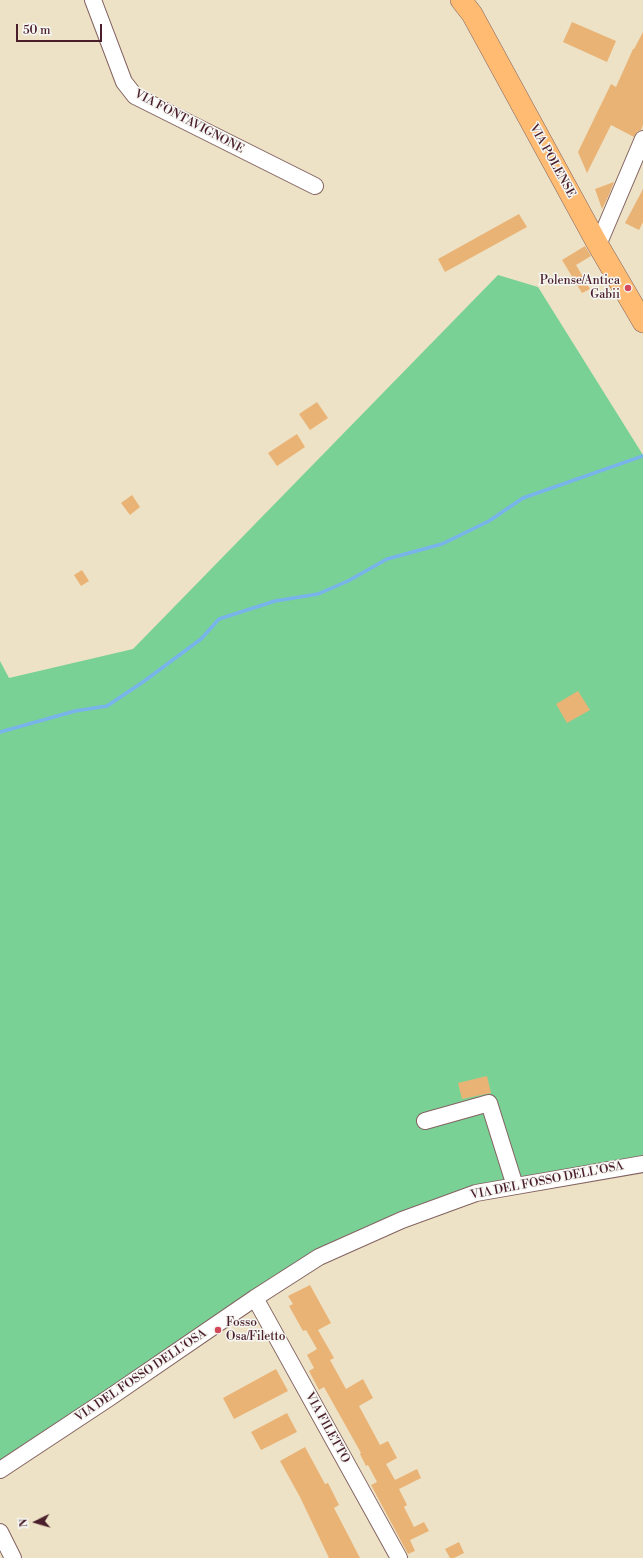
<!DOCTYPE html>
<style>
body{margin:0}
#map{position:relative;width:643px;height:1558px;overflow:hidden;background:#ede2c5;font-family:"Libre Bodoni",serif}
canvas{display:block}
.north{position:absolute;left:16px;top:1502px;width:40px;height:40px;-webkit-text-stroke:3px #f6f6f2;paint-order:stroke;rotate:265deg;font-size:11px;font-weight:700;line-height:16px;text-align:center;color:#4a1f2b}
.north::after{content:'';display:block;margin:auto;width:14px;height:18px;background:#4a1f2b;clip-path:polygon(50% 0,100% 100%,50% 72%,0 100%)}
.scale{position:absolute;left:16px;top:24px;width:86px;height:18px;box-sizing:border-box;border:2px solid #4a1f2b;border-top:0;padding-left:5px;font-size:12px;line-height:14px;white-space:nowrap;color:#4a1f2b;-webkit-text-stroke:3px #f6f6f2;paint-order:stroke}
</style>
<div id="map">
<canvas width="643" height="1558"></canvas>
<div class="north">N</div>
<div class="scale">50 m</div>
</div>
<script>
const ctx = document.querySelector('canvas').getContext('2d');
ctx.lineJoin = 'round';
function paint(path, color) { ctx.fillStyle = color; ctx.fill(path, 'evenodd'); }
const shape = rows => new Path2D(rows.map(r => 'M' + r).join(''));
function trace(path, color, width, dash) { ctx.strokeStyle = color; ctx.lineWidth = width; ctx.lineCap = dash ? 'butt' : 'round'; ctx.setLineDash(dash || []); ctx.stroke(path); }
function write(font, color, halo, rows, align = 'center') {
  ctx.font = font + ' "Libre Bodoni",serif'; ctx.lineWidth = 3; ctx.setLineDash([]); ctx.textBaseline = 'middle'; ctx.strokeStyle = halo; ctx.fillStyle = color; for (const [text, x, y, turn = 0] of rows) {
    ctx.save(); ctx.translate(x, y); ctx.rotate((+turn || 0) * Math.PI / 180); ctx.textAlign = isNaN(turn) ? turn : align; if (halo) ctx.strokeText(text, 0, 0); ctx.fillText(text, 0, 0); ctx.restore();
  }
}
paint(shape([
 [498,275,538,287,643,455,643,1164,476,1193,319,1257,0,1470,0,661,9,678,133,649]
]), '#79d196');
trace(shape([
 [0,732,75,711,107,706,143,682,201,639,219,619,275,601,318,594,348,581,387,559,442,544,489,521,523,498,643,456]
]), '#78b4ea', 3.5);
paint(shape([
 [572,22,616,41,607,62,563,42],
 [643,32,643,125,641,130,637,132,634,137,611,125,587,173,578,152,611,84,616,87,633,49,634,49],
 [614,182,608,197,602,209,595,189],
 [643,189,643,222,639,230,625,223],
 [519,214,527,227,445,272,438,259],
 [585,246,591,256,576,265,590,289,582,293,562,260],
 [317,402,328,418,310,430,299,414],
 [297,434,305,447,277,466,268,453],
 [132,495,140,507,130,515,121,503],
 [82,570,89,581,81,586,74,575],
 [578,691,590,710,567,723,556,704],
 [487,1076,491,1093,462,1099,458,1083],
 [310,1285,331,1323,318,1330,334,1358,330,1360,346,1389,363,1379,373,1398,359,1406,380,1445,388,1441,397,1458,386,1464,395,1480,417,1469,421,1478,399,1489,407,1505,404,1507,414,1527,424,1522,429,1531,410,1540,415,1551,408,1554,371,1485,377,1482,368,1465,366,1466,360,1454,361,1453,324,1387,319,1390,309,1371,314,1368,307,1355,317,1349,306,1330,303,1331,289,1306,293,1304,288,1296],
 [276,1369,288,1391,234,1419,223,1398],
 [287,1413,297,1432,261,1450,251,1432],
 [305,1447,325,1484,328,1483,339,1505,334,1508,360,1558,329,1558,300,1497,280,1461],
 [459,1542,464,1553,454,1558,450,1558,445,1549]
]), '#eab376');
const minor = shape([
 [93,0,124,82,135,96,315,186],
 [598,245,643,139],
 [425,1121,489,1103,515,1186],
 [255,1298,399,1558],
 [0,1470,109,1398,255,1298,319,1257,402,1220,476,1193,643,1164],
 [0,1532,13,1558]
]);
const major = shape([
 [461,0,472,14,598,245,643,322]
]);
trace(minor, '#836361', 18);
trace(major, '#836361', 22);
trace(minor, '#fff', 16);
trace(major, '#febb71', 21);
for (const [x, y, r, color] of [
 [628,288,4,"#d1495b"],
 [218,1330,4,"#d1495b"]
]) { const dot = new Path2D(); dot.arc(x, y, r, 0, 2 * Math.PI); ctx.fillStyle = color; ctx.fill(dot); trace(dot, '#f6f6f2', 1.5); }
write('12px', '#4a1f2b', '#f6f6f2', [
 ["VIA FONTAVIGNONE",189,122,28],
 ["VIA POLENSE",552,161,61],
 ["VIA DEL FOSSO DELL'OSA",547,1181,-11],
 ["VIA DEL FOSSO DELL'OSA",141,1376,-34],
 ["VIA FILETTO",327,1428,61]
]);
write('12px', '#4a1f2b', '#f6f6f2', [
 ["Polense/Antica",620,281],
 ["Gabii",620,295],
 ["Fosso",226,1323,"left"],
 ["Osa/Filetto",226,1337,"left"]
], 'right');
</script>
